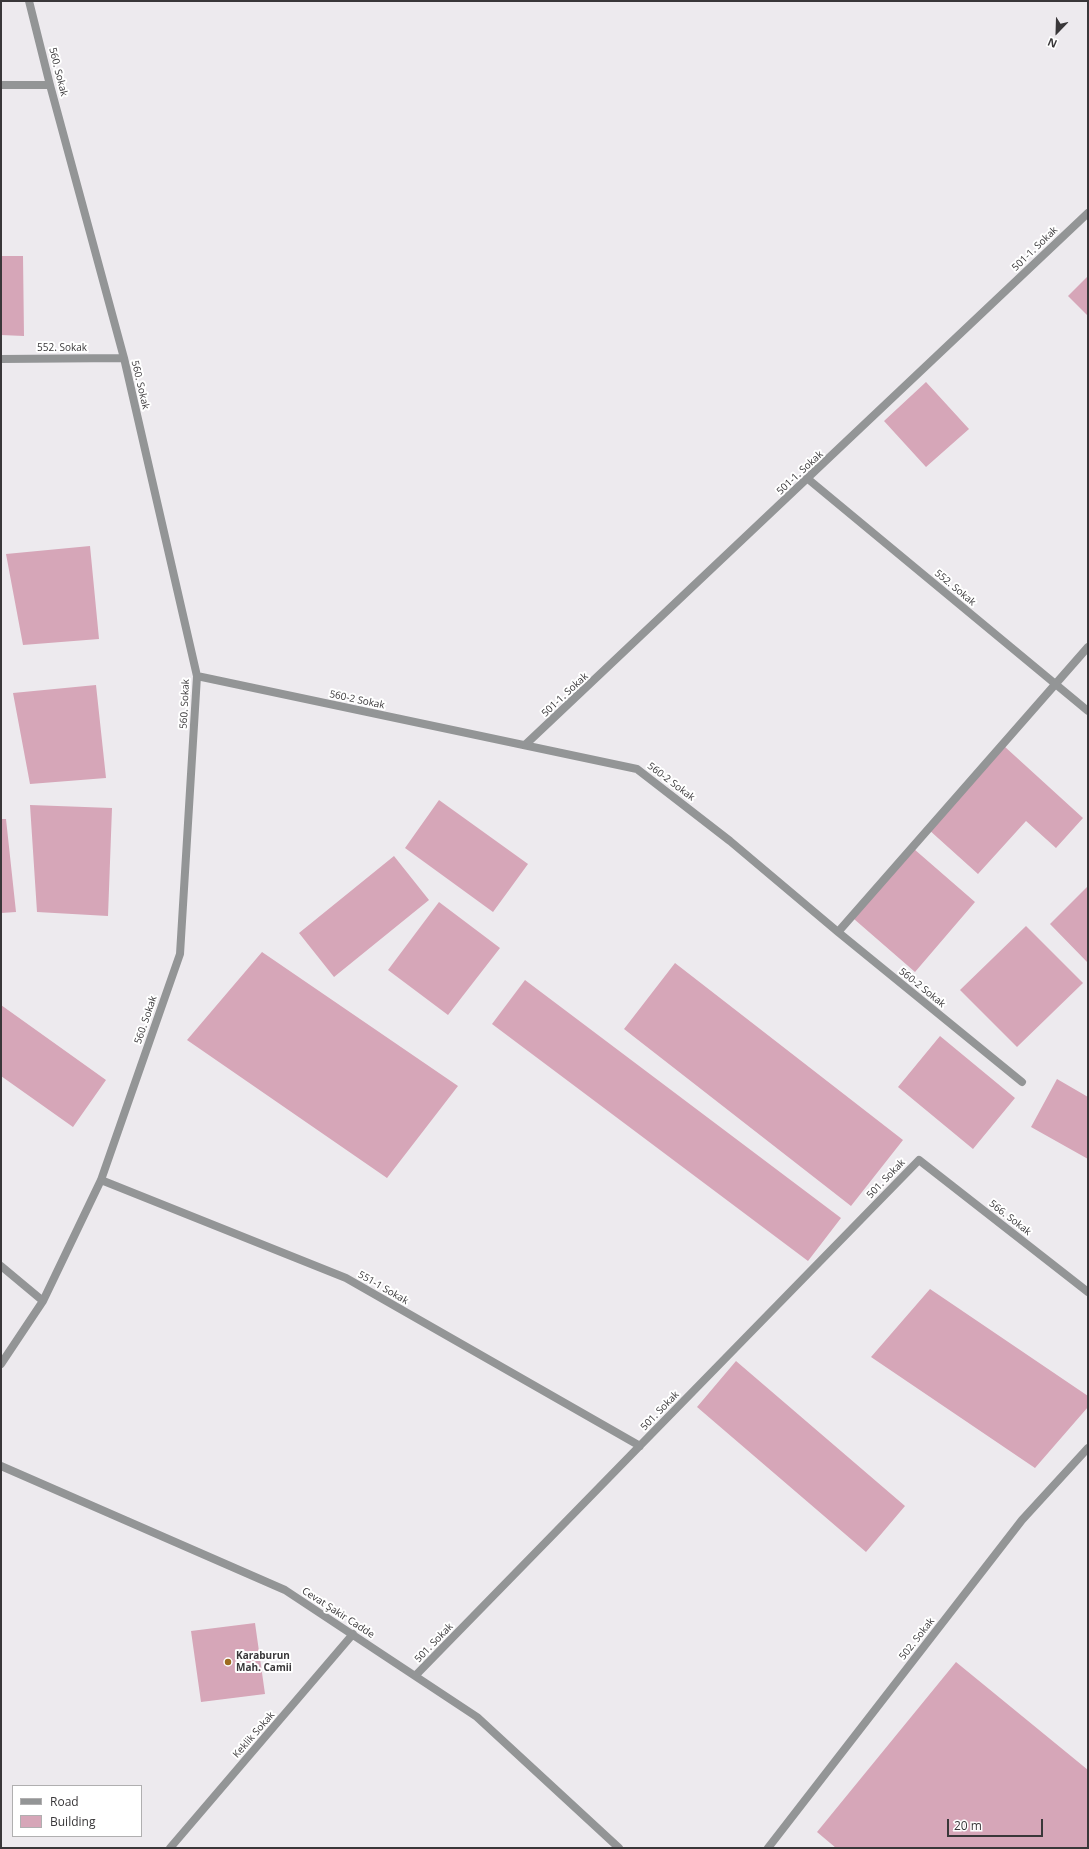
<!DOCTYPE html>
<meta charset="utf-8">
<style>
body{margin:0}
#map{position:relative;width:1089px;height:1849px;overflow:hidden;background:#edeaee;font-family:"Open Sans",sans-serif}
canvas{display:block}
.frame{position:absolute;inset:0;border:2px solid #393739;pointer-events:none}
.legend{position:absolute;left:12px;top:1785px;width:130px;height:52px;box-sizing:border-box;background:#fff;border:1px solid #b0afb0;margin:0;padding:5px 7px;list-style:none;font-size:12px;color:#393739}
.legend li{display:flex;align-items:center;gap:8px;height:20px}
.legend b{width:20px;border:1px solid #b0afb0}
.north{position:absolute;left:1037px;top:12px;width:40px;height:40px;-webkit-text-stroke:3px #fff;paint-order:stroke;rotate:203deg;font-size:11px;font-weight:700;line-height:16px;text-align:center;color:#393739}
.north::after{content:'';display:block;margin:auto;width:14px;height:18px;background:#393739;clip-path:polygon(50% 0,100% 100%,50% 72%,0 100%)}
.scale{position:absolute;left:947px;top:1819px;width:96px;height:18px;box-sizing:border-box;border:2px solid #393739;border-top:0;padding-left:5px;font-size:12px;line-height:14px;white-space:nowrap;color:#393739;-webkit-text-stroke:3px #fff;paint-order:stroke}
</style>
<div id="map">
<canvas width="1089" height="1849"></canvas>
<div class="frame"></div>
<ul class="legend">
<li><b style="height:5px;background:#939596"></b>Road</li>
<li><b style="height:11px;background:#d6a6b8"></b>Building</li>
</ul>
<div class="north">N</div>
<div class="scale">20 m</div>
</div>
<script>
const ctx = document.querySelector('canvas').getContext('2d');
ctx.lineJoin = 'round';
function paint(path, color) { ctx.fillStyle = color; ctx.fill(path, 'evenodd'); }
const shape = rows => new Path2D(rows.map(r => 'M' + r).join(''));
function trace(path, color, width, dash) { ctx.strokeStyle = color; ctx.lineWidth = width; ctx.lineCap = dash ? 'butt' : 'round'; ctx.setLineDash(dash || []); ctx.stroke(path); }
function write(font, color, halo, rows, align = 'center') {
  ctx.font = font + ' "Open Sans",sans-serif'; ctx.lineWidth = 4; ctx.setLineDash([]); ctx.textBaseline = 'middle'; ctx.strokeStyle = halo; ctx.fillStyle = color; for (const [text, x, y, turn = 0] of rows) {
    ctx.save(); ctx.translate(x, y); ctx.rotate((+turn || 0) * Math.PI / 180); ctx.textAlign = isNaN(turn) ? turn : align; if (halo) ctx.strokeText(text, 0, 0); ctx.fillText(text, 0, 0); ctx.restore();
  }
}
paint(shape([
 [1,256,23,256,24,336,1,335],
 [1088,276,1088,316,1068,296],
 [926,382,969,429,926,467,884,421],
 [90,546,99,639,23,645,6,554],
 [96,685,106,778,30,784,13,693],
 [1004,746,1083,818,1056,848,1026,821,978,874,928,829],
 [439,800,528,864,493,912,405,848],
 [30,805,112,808,108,916,37,912],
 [1,819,6,819,16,912,1,913],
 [914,849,975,902,915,972,854,919],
 [394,856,429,900,334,977,299,933],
 [1088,886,1088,963,1050,924],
 [439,902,500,948,448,1015,388,970],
 [1026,926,1083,983,1017,1047,960,990],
 [262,952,458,1086,387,1178,187,1040],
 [675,963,903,1140,851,1206,624,1029],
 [525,980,841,1218,808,1261,492,1024],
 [1,1005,106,1080,73,1127,1,1076],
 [940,1036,1015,1098,973,1149,898,1087],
 [1057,1079,1088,1097,1088,1159,1031,1127],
 [930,1289,1088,1396,1088,1407,1035,1468,871,1357],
 [736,1361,905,1506,866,1552,697,1407],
 [255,1623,265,1694,201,1702,191,1631],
 [956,1662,1088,1770,1088,1848,836,1848,817,1832]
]), '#d6a6b8');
trace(shape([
 [1,85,50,85],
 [1,359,124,358],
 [808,479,1088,711],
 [197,676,637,769,730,841,838,932,1022,1082],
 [525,745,1088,213],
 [838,932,1088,647],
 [101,1180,346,1278,640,1446],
 [1,1266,43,1301],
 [1,1364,43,1301,101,1180,180,954,197,676,124,358,50,85,29,1],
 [1,1466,285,1590,477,1717,619,1848],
 [415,1676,919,1160,1088,1292],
 [170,1848,353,1634],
 [768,1848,1022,1520,1088,1448]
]), '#939596', 8);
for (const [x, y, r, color] of [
 [228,1662,4,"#9c6b1f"]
]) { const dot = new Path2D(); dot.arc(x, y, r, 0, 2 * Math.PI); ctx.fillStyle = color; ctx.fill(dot); trace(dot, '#fff', 1.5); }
write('10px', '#393739', '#fff', [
 ["560. Sokak",58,72,76],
 ["501-1. Sokak",1035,249,-44],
 ["552. Sokak",62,348],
 ["560. Sokak",140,385,77],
 ["501-1. Sokak",800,473,-43],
 ["552. Sokak",955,588,40],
 ["501-1. Sokak",565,695,-43],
 ["560-2 Sokak",357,700,12],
 ["560. Sokak",185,704,-87],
 ["560-2 Sokak",671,782,37],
 ["560-2 Sokak",922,988,39],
 ["560. Sokak",146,1020,-71],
 ["501. Sokak",886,1179,-46],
 ["566. Sokak",1010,1218,38],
 ["551-1 Sokak",383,1288,30],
 ["501. Sokak",660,1411,-46],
 ["Cevat Şakir Cadde",338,1613,33],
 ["502. Sokak",917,1639,-52],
 ["501. Sokak",434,1643,-46],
 ["Keklik Sokak",254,1735,-49]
]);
write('bold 10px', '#393739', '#fff', [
 ["Karaburun",236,1656],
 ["Mah. Camii",236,1668]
], 'left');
</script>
